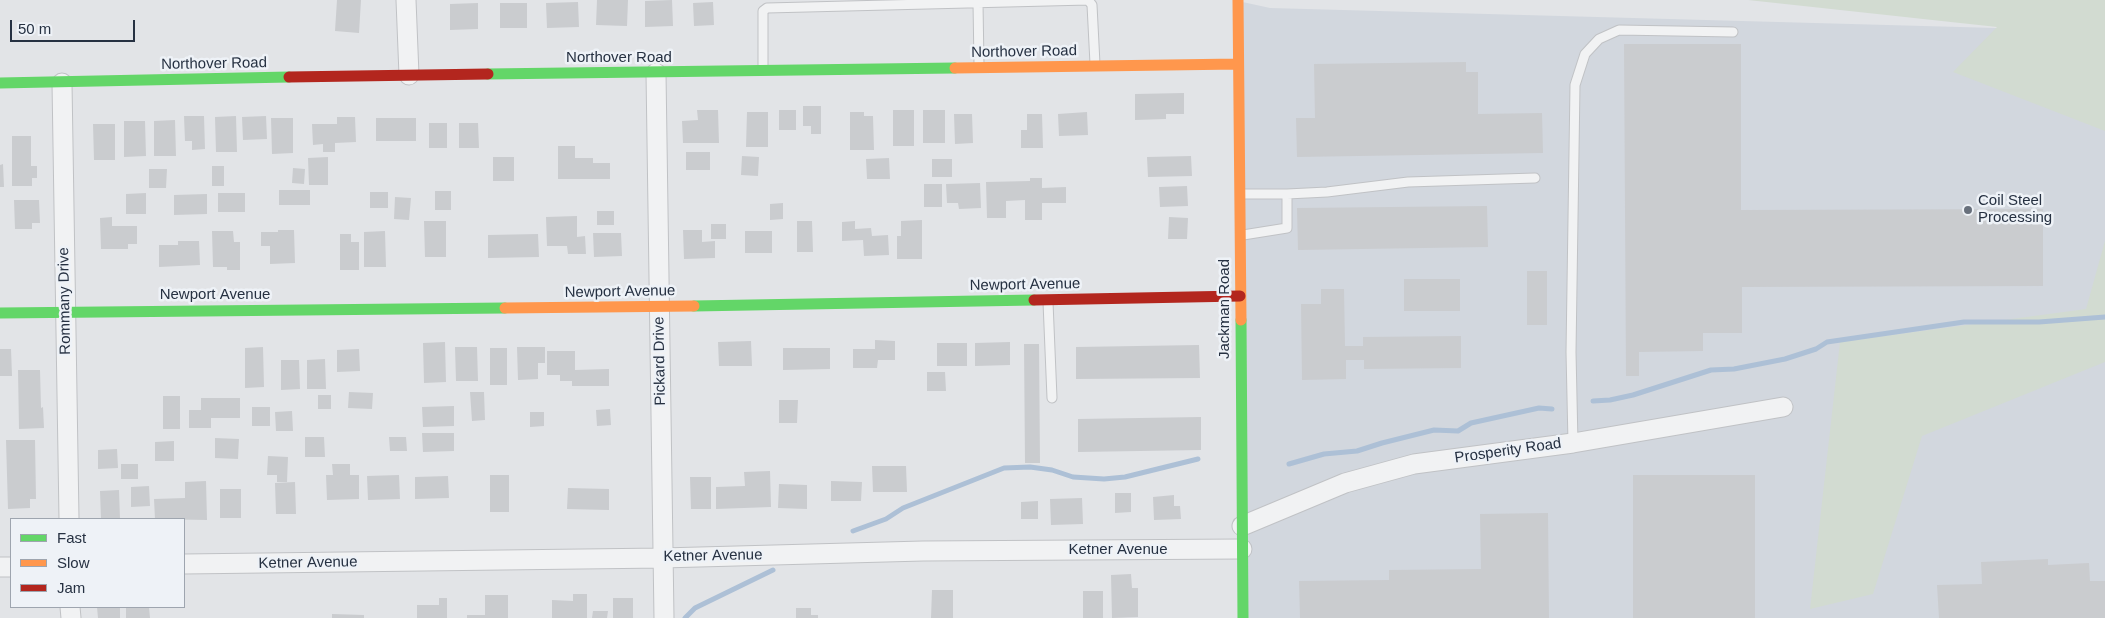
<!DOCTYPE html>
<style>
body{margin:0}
#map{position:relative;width:2105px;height:618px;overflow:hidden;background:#e2e4e7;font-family:Arial,sans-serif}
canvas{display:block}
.legend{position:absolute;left:10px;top:518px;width:175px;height:90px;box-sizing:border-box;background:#eef2f7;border:1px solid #9ea5af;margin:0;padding:6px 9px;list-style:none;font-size:15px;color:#263142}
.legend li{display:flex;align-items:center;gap:10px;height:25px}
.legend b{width:25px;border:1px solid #9ea5af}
.scale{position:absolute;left:10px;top:20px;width:125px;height:22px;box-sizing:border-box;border:2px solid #263142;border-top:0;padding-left:6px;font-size:15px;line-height:18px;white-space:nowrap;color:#263142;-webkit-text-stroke:4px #eef2f7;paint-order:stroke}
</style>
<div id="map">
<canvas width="2105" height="618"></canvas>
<ul class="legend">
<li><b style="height:6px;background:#63d668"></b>Fast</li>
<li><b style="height:6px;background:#ff974d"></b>Slow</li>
<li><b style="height:6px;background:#b3261e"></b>Jam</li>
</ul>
<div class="scale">50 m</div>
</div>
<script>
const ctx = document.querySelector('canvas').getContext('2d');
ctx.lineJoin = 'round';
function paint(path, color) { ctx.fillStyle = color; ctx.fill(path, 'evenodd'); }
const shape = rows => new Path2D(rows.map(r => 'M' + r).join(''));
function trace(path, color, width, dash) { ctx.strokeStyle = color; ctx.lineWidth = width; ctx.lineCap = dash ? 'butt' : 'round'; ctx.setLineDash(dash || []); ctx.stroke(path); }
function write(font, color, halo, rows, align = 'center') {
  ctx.font = font + ' Arial,sans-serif'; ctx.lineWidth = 5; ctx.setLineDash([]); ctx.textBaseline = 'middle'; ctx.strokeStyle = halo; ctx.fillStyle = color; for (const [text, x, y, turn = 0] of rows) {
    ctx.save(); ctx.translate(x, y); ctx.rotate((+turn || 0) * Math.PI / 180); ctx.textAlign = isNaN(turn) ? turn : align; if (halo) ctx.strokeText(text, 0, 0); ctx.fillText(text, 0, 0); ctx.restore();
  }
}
paint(shape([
 [1238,1,1270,8,2105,31,2105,618,1245,618]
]), '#d2d7de');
paint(shape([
 [1748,0,2105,0,2105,131,1953,72,1997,27],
 [2105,241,2105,362,1922,436,1873,594,1810,609,1840,342,2086,309]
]), '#d2dbd1');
trace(shape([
 [1593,401,1610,400,1633,395,1711,370,1734,369,1785,359,1816,349,1827,342,1964,322,2039,322,2105,317],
 [1289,464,1324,454,1357,451,1382,443,1434,430,1458,431,1471,423,1539,408,1552,409],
 [853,531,886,519,903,508,1004,468,1030,467,1052,470,1073,477,1104,479,1125,477,1198,459],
 [685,618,695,608,773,570]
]), '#adc0d6', 5);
paint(shape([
 [337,0,361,0,359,33,335,31],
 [597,0,628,0,627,26,596,25],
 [672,0,673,26,645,27,645,1],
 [578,2,579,27,547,28,546,3],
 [713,2,714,25,694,26,693,3],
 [478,3,478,29,450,30,450,4],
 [500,3,527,3,527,28,500,28],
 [1624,44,1741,44,1741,210,2043,209,2043,286,1742,287,1742,333,1703,333,1703,351,1639,352,1639,376,1626,376],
 [1466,62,1466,72,1478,72,1478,114,1542,113,1543,153,1297,157,1296,118,1315,118,1314,64],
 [1184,93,1184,114,1166,114,1166,119,1135,120,1135,94],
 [803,106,821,106,821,134,811,134,811,126,803,126],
 [697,110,718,110,719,143,683,143,682,121,698,120],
 [779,110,796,110,796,130,779,130],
 [893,110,914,110,914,146,893,146],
 [923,110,945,110,945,143,923,143],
 [747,112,768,112,768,147,746,147],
 [850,112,864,112,864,116,873,116,874,150,850,150],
 [1087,112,1088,135,1059,136,1058,114],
 [954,114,972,114,973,143,955,144],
 [1027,114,1042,114,1043,148,1021,148,1021,130,1027,130],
 [184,116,204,116,205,149,192,150,192,141,185,141],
 [236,116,237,152,216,152,215,117],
 [266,116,267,139,243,140,242,117],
 [337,117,355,117,356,142,335,143,335,152,323,152,323,144,313,145,312,124,337,124],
 [271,118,293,118,293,153,272,154],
 [376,118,416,118,416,141,376,141],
 [175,120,176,156,154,156,154,121],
 [124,121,145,121,146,156,124,157],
 [429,123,447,123,447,148,429,148],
 [459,123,478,123,479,148,459,148],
 [93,124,115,124,115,160,94,160],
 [12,136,31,136,31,166,37,166,37,178,32,178,32,186,12,186],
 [558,146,575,146,575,158,593,158,593,163,610,163,610,179,558,179],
 [686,152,710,152,710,170,686,170],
 [742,156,759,157,758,176,741,175],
 [1191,156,1192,176,1148,177,1147,157],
 [328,157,328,185,309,185,308,158],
 [493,157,514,157,514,181,493,181],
 [889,158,890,179,867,179,866,159],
 [932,159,952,159,952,177,932,177],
 [3,164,4,187,0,187,0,165],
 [212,166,224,166,224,186,212,186],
 [293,168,305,169,304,184,292,183],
 [149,169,167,169,166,188,149,188],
 [1030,178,1042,178,1042,188,1066,187,1066,203,1042,203,1042,220,1025,220,1025,200,1006,201,1006,218,987,218,986,182,1030,181],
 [980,183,981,208,959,209,958,203,947,203,946,184],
 [924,184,942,184,942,207,924,207],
 [1187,186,1188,206,1160,207,1159,187],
 [279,190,310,190,310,205,279,205],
 [435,191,451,191,451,210,435,210],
 [370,192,388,192,388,208,370,208],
 [146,193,146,214,126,214,126,194],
 [218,193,245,193,245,212,218,212],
 [207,194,207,214,174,215,174,195],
 [395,197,411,198,409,220,394,219],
 [14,200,39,200,40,223,32,223,32,229,15,229],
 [783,203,783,219,770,220,770,204],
 [1487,206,1488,247,1298,250,1297,208],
 [597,211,614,211,614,225,597,225],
 [577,216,577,237,585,236,586,254,568,254,567,246,547,246,546,217],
 [112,217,112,226,137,226,137,244,128,244,128,249,101,249,100,218],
 [1169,217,1188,218,1187,239,1168,239],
 [922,220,922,259,897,259,897,236,901,236,901,221],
 [424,221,446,221,446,257,425,257],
 [797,221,812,221,813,252,797,252],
 [855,221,855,229,871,228,872,236,888,235,889,255,864,256,863,240,842,241,842,222],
 [711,224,726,224,726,239,711,239],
 [278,230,294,230,295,263,270,264,270,246,261,246,261,232,278,232],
 [683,230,702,230,702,242,715,241,715,258,684,259],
 [212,231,233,231,234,242,240,242,240,270,227,270,227,267,213,267],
 [385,231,386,267,364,267,364,232],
 [745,231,772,231,772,253,745,253],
 [593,233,621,233,622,256,594,257],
 [340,234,351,234,351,242,359,242,359,270,340,270],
 [538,234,539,257,488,258,488,235],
 [178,241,199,241,200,265,159,267,159,245,178,245],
 [1527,271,1547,271,1547,325,1527,325],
 [1404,279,1460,279,1460,311,1404,311],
 [1321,289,1344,289,1345,346,1363,346,1363,337,1461,336,1461,368,1364,369,1364,360,1346,360,1346,379,1302,380,1301,304,1321,304],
 [875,340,895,341,895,360,878,360,877,368,853,368,853,349,875,349],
 [751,341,752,366,719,366,718,342],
 [445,342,446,382,424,383,423,343],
 [1010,342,1010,365,975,366,975,343],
 [937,343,967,343,967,366,937,366],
 [1024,344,1039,344,1040,463,1025,463],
 [1199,345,1200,378,1076,379,1076,347],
 [263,347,264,387,245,388,245,348],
 [455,347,477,347,478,381,456,381],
 [517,347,545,347,545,363,538,363,538,379,518,380],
 [490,348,507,348,507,385,490,385],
 [783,348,830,348,830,369,783,370],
 [0,349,11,349,12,376,0,376],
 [359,349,360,371,337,372,337,350],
 [547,351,575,351,575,370,609,369,609,386,572,386,572,381,560,381,560,375,547,375],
 [325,359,326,389,307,389,307,360],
 [281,360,299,360,300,389,281,390],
 [18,370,40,370,41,408,43,407,44,428,19,429],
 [927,372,945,372,946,391,927,391],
 [349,392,373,393,372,409,348,408],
 [470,392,484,392,485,420,472,421],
 [318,395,331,395,331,409,318,409],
 [163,396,180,396,180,429,163,429],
 [201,398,240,398,240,418,211,418,211,428,189,428,189,410,201,410],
 [779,400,798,400,797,423,779,423],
 [454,406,454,426,423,427,422,407],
 [252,407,270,407,270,426,252,426],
 [610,409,611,425,597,426,596,410],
 [292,411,293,431,276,431,275,412],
 [530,412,544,412,544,426,530,427],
 [1201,417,1201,450,1078,452,1078,419],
 [422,433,454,433,454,451,423,452],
 [305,437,324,437,325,457,305,457],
 [389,437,406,437,407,451,390,451],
 [215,438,239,439,238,459,215,458],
 [6,440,35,440,36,499,30,499,30,508,8,509],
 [174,441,174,461,155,461,155,442],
 [117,449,118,468,98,469,98,450],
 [268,456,288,457,287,482,277,482,277,475,267,475],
 [121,464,138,464,138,479,121,479],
 [332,464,350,464,350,475,359,475,359,499,327,500,326,475,333,475],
 [872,466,906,466,907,492,873,492],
 [770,471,771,507,716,509,716,487,745,486,744,472],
 [399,475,400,499,368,500,367,476],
 [490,475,509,475,509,512,490,512],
 [1633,475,1755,475,1755,618,1633,618],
 [448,476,449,498,415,499,415,477],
 [690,477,711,477,711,509,691,509],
 [206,481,207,520,155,519,154,499,185,498,185,482],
 [831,481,862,482,861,501,831,501],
 [295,482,296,514,276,514,275,483],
 [779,484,807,485,807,509,778,508],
 [149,486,150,506,131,507,131,487],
 [568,488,609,489,609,510,567,509],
 [220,489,241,489,241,518,220,518],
 [119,490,120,519,101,519,100,491],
 [1115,493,1131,493,1131,512,1115,513],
 [1174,495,1174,506,1180,506,1181,519,1154,520,1153,497],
 [1082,498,1083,524,1051,525,1050,499],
 [1038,501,1038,519,1021,519,1021,502],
 [1548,513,1549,618,1300,618,1299,581,1389,580,1389,570,1481,569,1480,514],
 [2048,559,2048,565,2089,563,2090,581,2105,581,2105,618,1939,618,1937,585,1982,584,1981,562],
 [1131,574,1132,588,1138,588,1138,617,1112,618,1111,575],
 [932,590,953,590,953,618,931,618],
 [1083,591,1103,591,1103,618,1083,618],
 [573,594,587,594,587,618,552,618,552,600,573,601],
 [485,595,508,595,508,618,467,618,467,615,485,615],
 [439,598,447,598,447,618,417,618,417,605,439,605],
 [613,598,633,598,633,618,613,618],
 [97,607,120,607,120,618,98,618],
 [126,607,149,607,150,618,126,618],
 [796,608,811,608,811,615,818,615,818,618,796,618],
 [593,611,608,611,607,618,592,618],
 [332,614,364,615,364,618,332,618]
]), '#cacccf');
const lane = shape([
 [978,3,979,65],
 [763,69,763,11,767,8,1088,0,1092,5,1095,64],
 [1241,194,1287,194,1287,228,1243,235],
 [1287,194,1327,192,1408,182,1535,178],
 [1048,302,1052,398],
 [1573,443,1571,352,1575,85,1585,54,1599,39,1619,30,1733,32]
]);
const street = shape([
 [406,0,409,75],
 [656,73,664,618],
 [62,83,69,519],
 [1242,526,1345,483,1414,464,1573,443,1783,407],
 [184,564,662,558,923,551,1242,549],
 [0,567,11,567],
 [70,607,71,618]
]);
trace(lane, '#c0c2c5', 11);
trace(street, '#c0c2c5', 21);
trace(lane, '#f1f2f3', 9);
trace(street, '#f1f2f3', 19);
trace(shape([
 [488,74,955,68],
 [0,83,289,77],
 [694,306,1034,300],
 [0,313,505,308],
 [1241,320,1243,618]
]), '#63d668', 11);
trace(shape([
 [1238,0,1241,320],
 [955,68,1238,64],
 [505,308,694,306]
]), '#ff974d', 11);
trace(shape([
 [289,77,488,74],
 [1034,300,1240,296]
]), '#b3261e', 11);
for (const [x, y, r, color] of [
 [1968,210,5,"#68707c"]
]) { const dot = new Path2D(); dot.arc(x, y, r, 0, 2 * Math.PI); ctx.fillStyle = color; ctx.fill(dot); trace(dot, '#eef2f7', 2); }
write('15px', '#263142', '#eef2f7', [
 ["Northover Road",1024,52,-1],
 ["Northover Road",619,58],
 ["Northover Road",214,64,-1],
 ["Newport Avenue",1025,285,-1],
 ["Newport Avenue",620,292,-1],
 ["Newport Avenue",215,295],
 ["Rommany Drive",65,301,-91],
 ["Jackman Road",1225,309,-90],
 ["Pickard Drive",660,361,-91],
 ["Prosperity Road",1508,451,-8],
 ["Ketner Avenue",1118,550],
 ["Ketner Avenue",713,556,-1],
 ["Ketner Avenue",308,563,-1]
]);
write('15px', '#263142', '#eef2f7', [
 ["Coil Steel",1978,201],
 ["Processing",1978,218]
], 'left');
</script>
